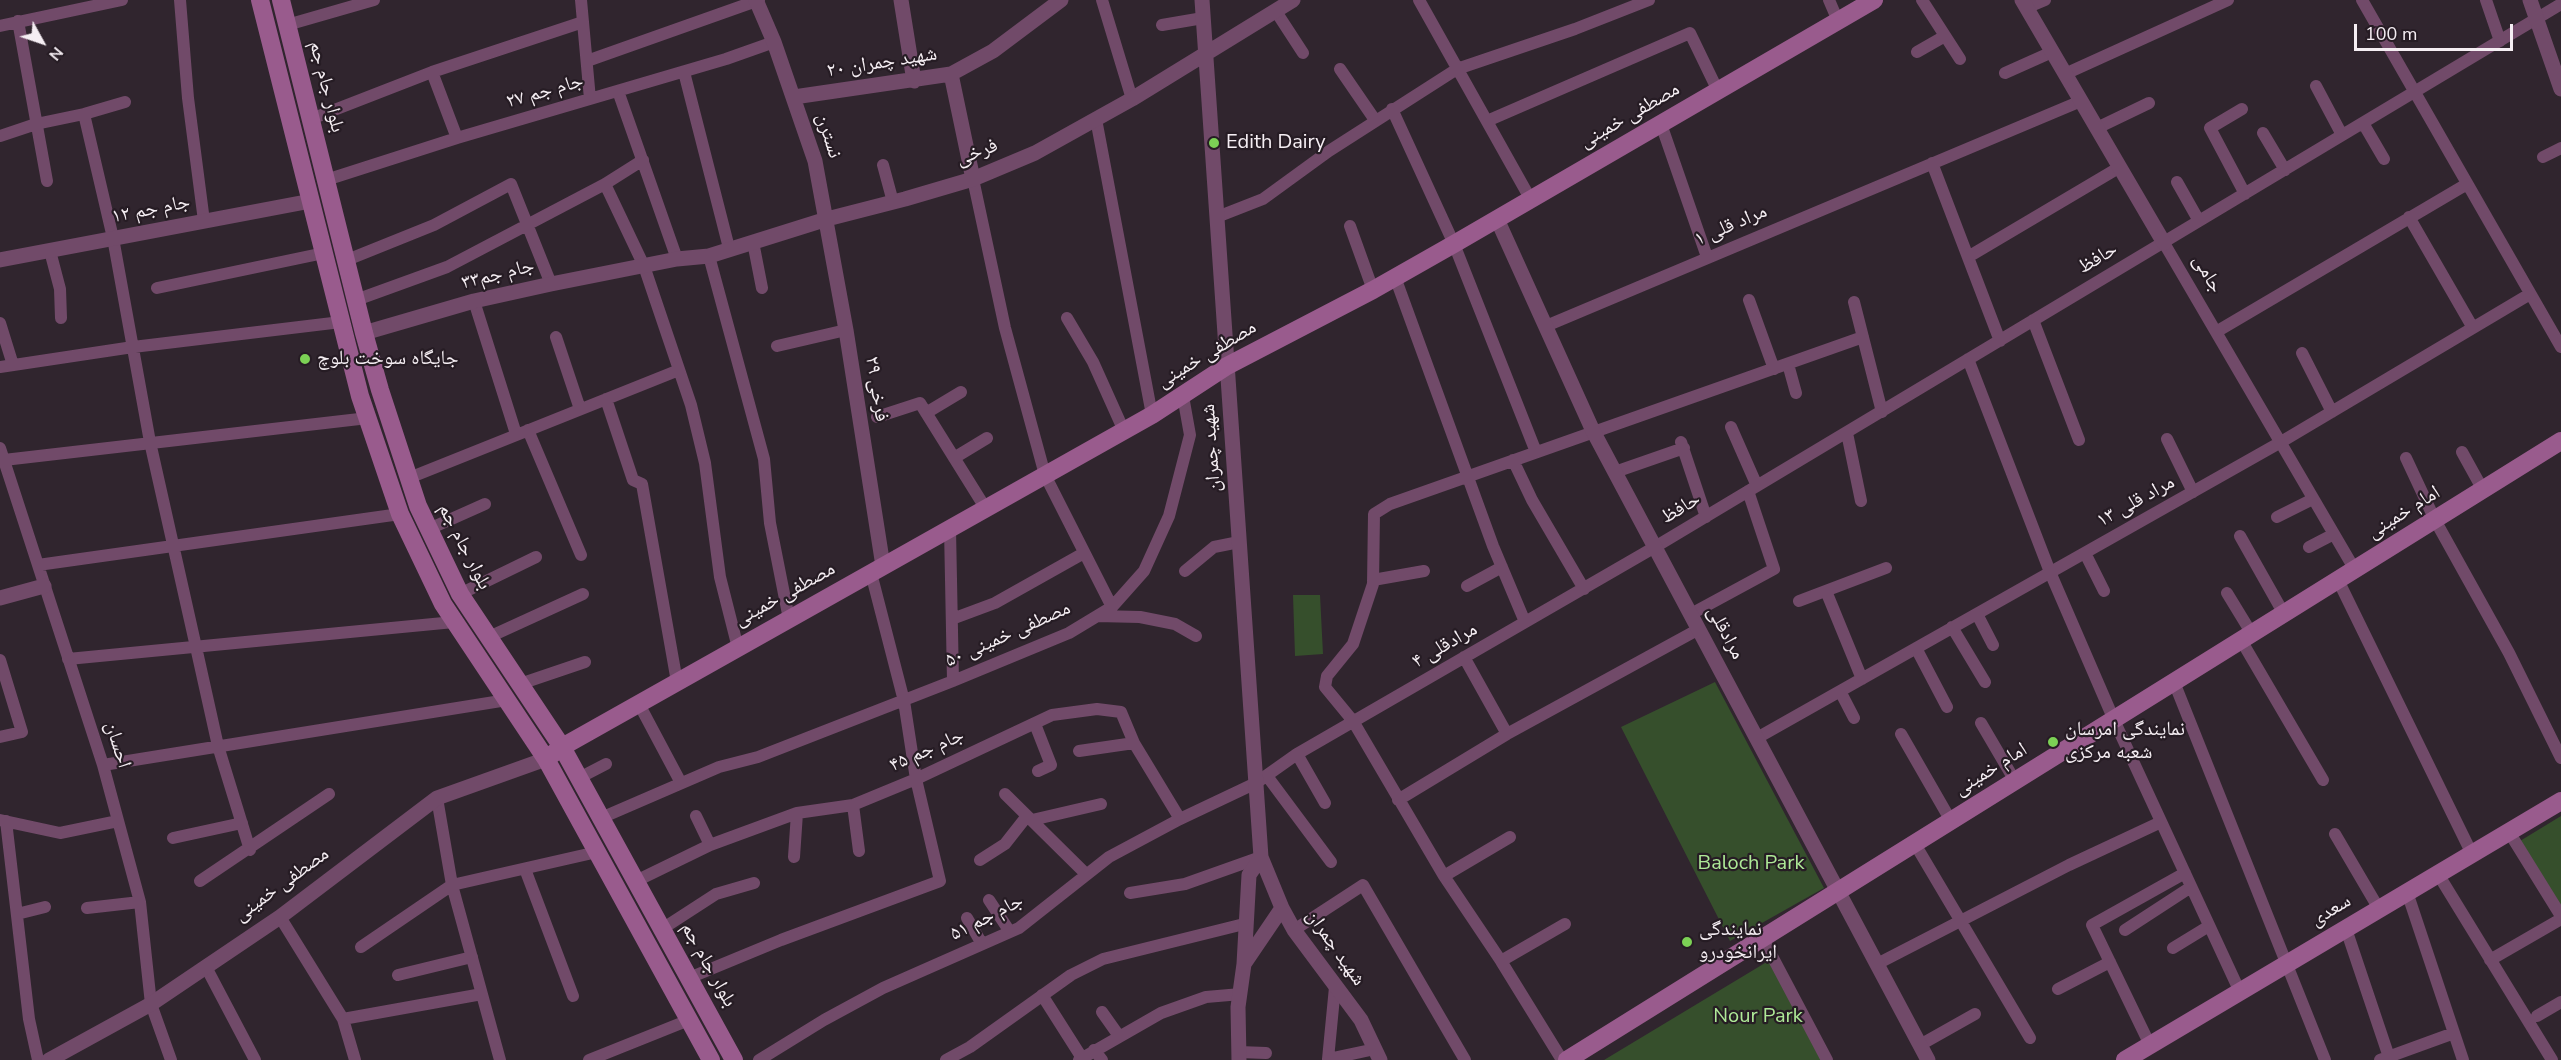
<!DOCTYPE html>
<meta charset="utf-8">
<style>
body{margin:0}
#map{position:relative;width:2561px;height:1060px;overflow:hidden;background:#30252e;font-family:"Nunito Sans",sans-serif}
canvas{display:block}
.north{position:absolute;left:12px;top:12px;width:60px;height:60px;-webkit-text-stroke:4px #261c24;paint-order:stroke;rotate:130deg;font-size:16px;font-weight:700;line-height:24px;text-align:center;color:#f5eef3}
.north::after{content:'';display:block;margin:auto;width:21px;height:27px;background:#f5eef3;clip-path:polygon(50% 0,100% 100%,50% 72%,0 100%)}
.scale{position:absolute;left:2354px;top:24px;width:159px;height:27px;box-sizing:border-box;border:3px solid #f5eef3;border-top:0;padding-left:8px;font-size:18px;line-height:21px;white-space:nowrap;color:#f5eef3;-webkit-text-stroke:4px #261c24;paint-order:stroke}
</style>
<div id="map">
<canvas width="2561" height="1060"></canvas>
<div class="north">N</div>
<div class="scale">100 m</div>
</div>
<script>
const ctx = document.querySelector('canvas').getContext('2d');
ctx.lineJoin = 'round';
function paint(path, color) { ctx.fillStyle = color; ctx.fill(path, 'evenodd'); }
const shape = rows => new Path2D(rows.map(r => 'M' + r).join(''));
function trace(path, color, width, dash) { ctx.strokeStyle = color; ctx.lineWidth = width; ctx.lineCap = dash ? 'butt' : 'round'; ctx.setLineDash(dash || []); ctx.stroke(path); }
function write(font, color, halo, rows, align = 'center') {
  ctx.font = font + ' "Nunito Sans","Noto Naskh Arabic",sans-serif'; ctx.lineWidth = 4.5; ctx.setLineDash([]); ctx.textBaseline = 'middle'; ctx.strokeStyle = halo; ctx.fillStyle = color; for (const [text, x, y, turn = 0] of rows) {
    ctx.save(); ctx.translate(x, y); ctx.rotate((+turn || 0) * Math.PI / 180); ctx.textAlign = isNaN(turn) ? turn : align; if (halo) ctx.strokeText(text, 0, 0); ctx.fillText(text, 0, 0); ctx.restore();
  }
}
paint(shape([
 [1293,595,1320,595,1323,654,1295,656],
 [1715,682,1824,888,1730,941,1621,727],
 [2561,816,2561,906,2520,841],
 [1775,957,1830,1060,1604,1060]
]), '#364f2c');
trace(shape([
 [180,0,188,98,204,221],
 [581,0,590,99],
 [1102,0,1132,99],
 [1419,0,1531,200],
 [1829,0,1838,21],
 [1922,0,1960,59],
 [2362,0,2561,347],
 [2486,0,2500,41],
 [2026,8,2045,0],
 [1275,10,1303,53],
 [18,21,47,181],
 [287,25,374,0],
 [1162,25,1203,18],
 [0,26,122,0],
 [1917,52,1945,36],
 [587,61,759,0],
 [1340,69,1375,120],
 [432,72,457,138],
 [684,72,729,248],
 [2005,73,2052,52],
 [2065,74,2228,0],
 [2316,86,2342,135],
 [618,91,677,259],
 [1392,109,1454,244,1536,452],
 [2242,109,2210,128,2245,194],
 [84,114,113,238,150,442,196,647,218,746,250,850],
 [311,119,432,72,583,22],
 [1096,119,1152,415],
 [1487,121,1690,33,1718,91],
 [2363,123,2384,159],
 [1661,124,1707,257],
 [2097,128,2149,103],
 [2263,133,2285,170],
 [0,136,36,124,84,114,125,102],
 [2543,157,2561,148],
 [1932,163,2000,341],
 [883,165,893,202],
 [973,179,1005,328,1045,475,1112,607],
 [326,180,457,138,726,59,774,42],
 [2177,182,2199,221],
 [605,184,644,266,691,405,705,463,720,577,738,648],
 [1217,217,1263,199,1329,151,1457,69,1575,29,1649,0],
 [2409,217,2473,328],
 [1350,226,1373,290],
 [753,242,762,288],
 [2164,243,2355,570],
 [50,251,60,289,61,318],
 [709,256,764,459,770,523,789,619],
 [1968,257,2120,167],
 [347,260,434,225,511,184,551,284],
 [1395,277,1493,546,1525,622],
 [157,288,324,253],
 [356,300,447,267,605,184,643,160],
 [1749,300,1774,369],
 [474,301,516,434],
 [1854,302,1882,412],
 [1067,318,1093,362,1124,431],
 [2033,320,2079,440],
 [0,323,13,365],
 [1546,326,2081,101],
 [2216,332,2467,184],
 [556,337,580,409],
 [777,346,846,330],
 [2302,353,2332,412],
 [1968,359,2050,572,2114,720,2240,992],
 [1788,364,1796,393],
 [0,367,133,347,341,322],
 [606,399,633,480,642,484,677,682],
 [926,413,961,392],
 [877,417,920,403,986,509],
 [1731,427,1757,486],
 [528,430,581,555],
 [1847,433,1861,501],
 [2167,439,2193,492],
 [1681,442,1706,517],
 [0,448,103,765,140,902,151,1004,171,1060],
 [2462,452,2483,490],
 [954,458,987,438],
 [2406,458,2435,520,2509,653,2561,758],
 [4,460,368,418],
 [1513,460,1532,500,1584,589],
 [1615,472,1684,448],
 [409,478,679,370],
 [2277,517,2313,499],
 [429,529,485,504],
 [950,529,953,681],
 [2240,536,2284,614],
 [2309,547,2334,534],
 [2085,553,2104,591],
 [38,565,400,514],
 [1185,571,1214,547,1239,542],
 [1373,580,1424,571],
 [2338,580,2472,854],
 [1467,586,1502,567],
 [1826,591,1862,679],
 [2227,593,2252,634],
 [460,594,536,557],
 [1799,601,1886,568],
 [1691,614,1774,569,1748,491],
 [1977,614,1993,645],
 [1097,616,1140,617,1175,624,1196,636],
 [952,619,995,603,1084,553],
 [1952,627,1985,682],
 [489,637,583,594],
 [2241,640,2323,780],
 [1916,648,1947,707],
 [1464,657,1507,734],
 [68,659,454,622],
 [0,660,22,732,0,737],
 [2174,682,2325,1060],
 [520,684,585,662],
 [1840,691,1854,718],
 [639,704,681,783],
 [1981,723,2015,781],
 [1035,724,1051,765,1038,771],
 [1901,734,1951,821],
 [1757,738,2281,442,2530,294],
 [1079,751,1134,743],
 [1297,754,1325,803],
 [103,765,507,700],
 [1267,776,1331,862],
 [579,778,606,764],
 [1005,794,1086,874],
 [437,798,452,885,500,1060],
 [1398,800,1507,734,1699,629],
 [853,805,859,851],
 [696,816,710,845],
 [601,818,719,767,758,757,953,681,1069,633,1112,607,1144,571,1169,516,1190,435,1183,396],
 [0,820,60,833,118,821],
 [1032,820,1101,804],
 [6,821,29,1019,38,1060],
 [2509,832,2561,916],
 [2335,834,2379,909],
 [173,838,242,823],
 [1915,844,2030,1038],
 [794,857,797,813],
 [980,860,1005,844,1027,816],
 [525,869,573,996],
 [2438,874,2552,1060],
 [1444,876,1510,837],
 [200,881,329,794],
 [636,881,710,845,797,813,853,805,916,779,1052,715,1097,709,1121,712,1134,743,1180,819],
 [2407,892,2463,1060],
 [1130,893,1185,884,1261,857],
 [989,900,1010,932],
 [87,908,140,902],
 [17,914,45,907],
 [280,917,343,1019,355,1060],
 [967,918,982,944],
 [662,929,716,894,754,883],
 [2346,929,2389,1057],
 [1294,930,1363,885,1465,1060],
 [2125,930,2191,887],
 [1763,939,1827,1060],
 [361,947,452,885,597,852],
 [2173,948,2209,926],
 [2490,960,2561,919],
 [1501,961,1565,924],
 [1877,964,2069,865,2161,822],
 [206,967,255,1060],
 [398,975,472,957],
 [689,978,781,940,940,881,916,779,904,701,871,573],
 [1335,987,1328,1059,1375,1049],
 [2058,989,2110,962],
 [1042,995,1082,1058],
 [1102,1012,1119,1036],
 [2537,1016,2561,1002],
 [343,1019,482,994],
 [1920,1045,1975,1014],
 [2150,1045,2092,925,2185,873],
 [1094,1050,1102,1060],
 [1239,1052,1266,1053],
 [589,1060,689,1020],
 [759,1060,824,1020,883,988,1019,928,1109,857,1180,819,1256,783,1297,754,1655,547,2561,4],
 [946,1060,970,1047,1071,975,1103,959,1244,924],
 [1079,1060,1161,1013,1206,997,1241,994],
 [1562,1060,1501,961,1444,876,1353,721,1325,687,1327,676,1353,644,1373,584,1374,514,1390,504,1863,337],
 [2380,1060,2454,1033]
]), '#714a69', 12);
trace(shape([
 [756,0,774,42,815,161,846,330,883,566],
 [901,0,914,81],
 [1202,0,1261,857,1249,875,1244,964,1238,1007,1239,1060],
 [2022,0,2164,243],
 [2530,0,2561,89],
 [951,74,973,179],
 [794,97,951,74,993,51,1061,0],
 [1497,219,1593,431,1928,1060],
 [0,260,311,201],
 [364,333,474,301,551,284,677,259,709,256,827,219,905,199,973,179,1035,153,1132,99,1293,0],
 [0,598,44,586],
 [1261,857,1282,908,1294,930,1361,1020,1380,1060],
 [1244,964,1282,908],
 [49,1060,151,1004,280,917,437,798,546,759]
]), '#714a69', 15);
trace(shape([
 [260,0,360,396,400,514,443,604,546,759,711,1060],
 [281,0,364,333,380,390,418,506,460,594,562,747,734,1060],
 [546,759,562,747,1152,415,1227,366,1373,290,1454,244,1874,0],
 [1567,1060,2561,441],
 [2125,1060,2561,801]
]), '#995b8d', 18);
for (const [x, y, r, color] of [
 [1214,143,6,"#7cd155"],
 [305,359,6,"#7cd155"],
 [2053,742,6,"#7cd155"],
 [1687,942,6,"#7cd155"]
]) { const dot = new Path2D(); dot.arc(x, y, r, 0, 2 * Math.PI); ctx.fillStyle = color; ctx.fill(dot); trace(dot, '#261c24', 2); }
write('20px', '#f5eef3', '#261c24', [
 ["شهید چمران ۲۰",882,63,-9],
 ["بلوار جام جم",326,87,76],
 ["جام جم ۲۷",545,92,-16],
 ["مصطفی خمینی",1630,116,-30],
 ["نسترن",828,136,73],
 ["فرخی",977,153,-21],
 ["جام جم ۱۲",151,210,-11],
 ["مراد قلی ۱",1731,226,-23],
 ["حافظ",2098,259,-31],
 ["جامی",2207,274,60],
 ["جام جم۳۳",498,275,-14],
 ["مصطفی خمینی",1207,355,-31],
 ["فرخی ۲۹",876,389,81],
 ["شهید چمران",1212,448,-94],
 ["مراد قلی ۱۳",2136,502,-29],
 ["حافظ",1681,509,-31],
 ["امام خمینی",2404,513,-32],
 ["بلوار جام جم",464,547,63],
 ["مصطفی خمینی",785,595,-29],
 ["مرادقلی",1725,633,62],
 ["مصطفی خمینی ۵۰",1008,635,-24],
 ["مرادقلی ۴",1445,646,-30],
 ["احسان",117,745,73],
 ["جام جم ۴۵",927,751,-24],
 ["امام خمینی",1991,770,-32],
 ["مصطفی خمینی",282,885,-36],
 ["سعدی",2331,911,-31],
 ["جام جم ۵۱",987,918,-27],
 ["شهید چمران",1335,948,55],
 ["بلوار جام جم",708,965,61]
]);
write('20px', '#f5eef3', '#261c24', [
 ["Edith Dairy",1226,143],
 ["جایگاه سوخت بلوچ",317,359],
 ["نمایندگی امرسان",2065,730],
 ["شعبه مرکزی",2065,753],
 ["نمایندگی",1699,930],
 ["ایرانخودرو",1699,953]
], 'left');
write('20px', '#aee997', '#261c24', [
 ["Baloch Park",1751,864],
 ["Nour Park",1758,1017]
]);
</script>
